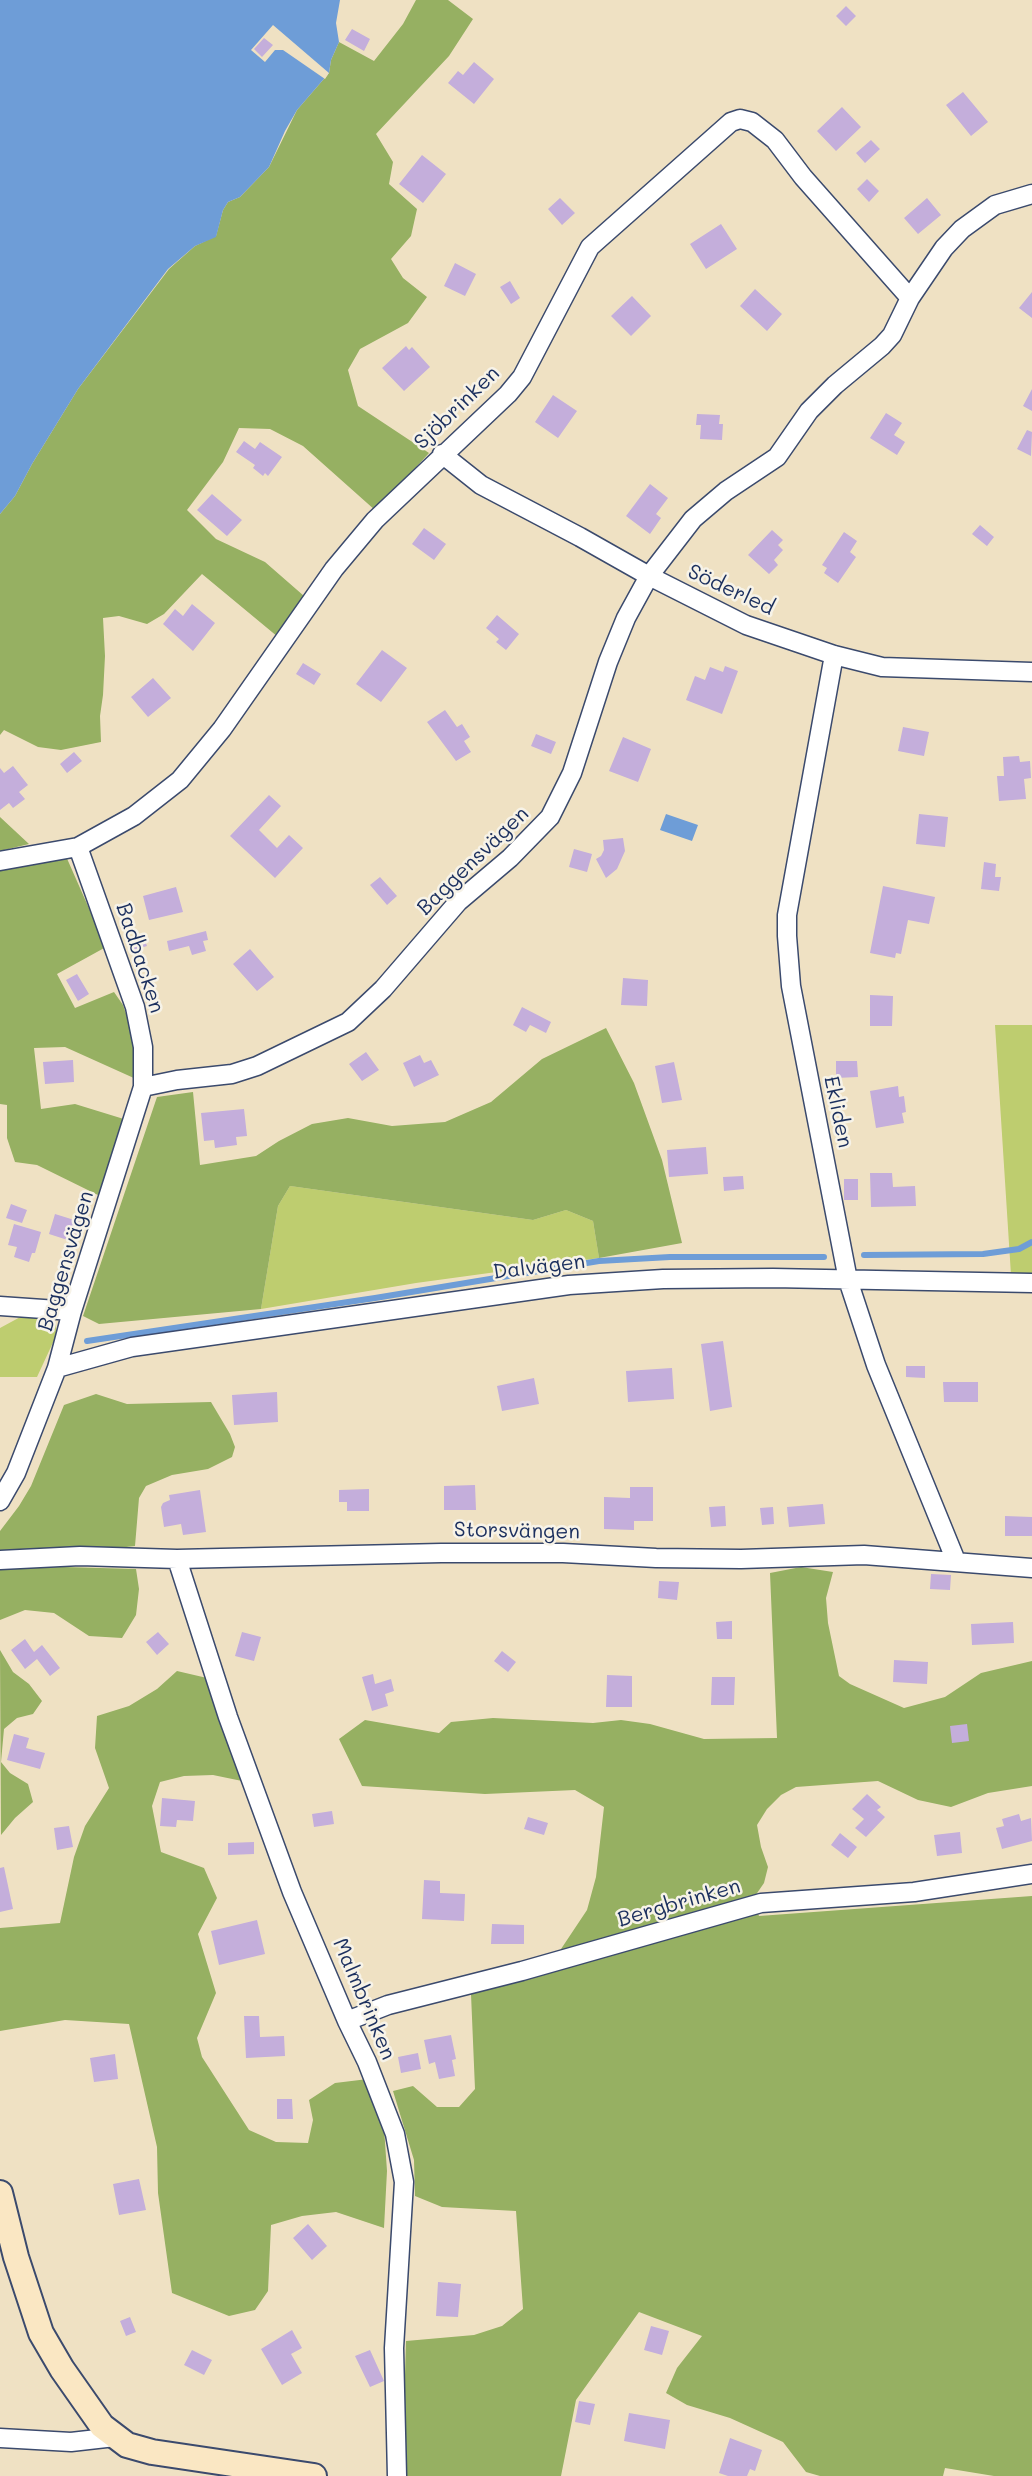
<!DOCTYPE html>
<meta charset="utf-8">
<style>
body{margin:0}
canvas{display:block;background:#efe1c3}
</style>
<canvas width="1032" height="2476"></canvas>
<script>
const ctx = document.querySelector('canvas').getContext('2d');
ctx.lineJoin = 'round';
function paint(path, color) { ctx.fillStyle = color; ctx.fill(path, 'evenodd'); }
const shape = rows => new Path2D(rows.map(r => 'M' + r).join(''));
function trace(path, color, width, dash) { ctx.strokeStyle = color; ctx.lineWidth = width; ctx.lineCap = dash ? 'butt' : 'round'; ctx.setLineDash(dash || []); ctx.stroke(path); }
function write(font, color, halo, rows, align = 'center') {
  ctx.font = font + ' Mali,sans-serif'; ctx.lineWidth = 5; ctx.setLineDash([]); ctx.textBaseline = 'middle'; ctx.strokeStyle = halo; ctx.fillStyle = color; for (const [text, x, y, turn = 0] of rows) {
    ctx.save(); ctx.translate(x, y); ctx.rotate((+turn || 0) * Math.PI / 180); ctx.textAlign = isNaN(turn) ? turn : align; if (halo) ctx.strokeText(text, 0, 0); ctx.fillText(text, 0, 0); ctx.restore();
  }
}
paint(shape([
 [995,1025,1032,1025,1032,1275,1011,1275],
 [290,1186,533,1220,566,1210,593,1221,599,1258,416,1283,261,1309,278,1206],
 [38,1314,52,1320,56,1325,56,1336,37,1377,0,1377,0,1328,24,1315]
]), '#becd6f');
paint(shape([
 [416,0,448,0,473,19,449,56,376,134,393,162,389,184,417,209,411,236,391,259,403,278,427,297,408,323,360,349,348,370,358,406,429,453,376,511,303,446,270,429,239,428,223,462,187,510,216,539,265,562,304,596,278,637,202,574,164,614,147,624,119,616,103,618,105,656,103,695,100,716,101,742,61,750,38,747,4,730,0,735,0,514,15,496,32,464,78,389,169,269,195,246,216,236,223,210,228,202,240,197,269,167,297,110,329,73,331,60,339,42,374,61,403,24],
 [0,817,29,844,0,851],
 [65,854,106,947,57,974,75,1008,114,992,123,1005,130,1025,134,1042,136,1079,65,1047,34,1048,41,1109,75,1104,127,1120,102,1197,37,1165,15,1162,7,1138,7,1105,0,1104,0,865],
 [606,1028,634,1083,662,1160,682,1243,599,1258,593,1221,566,1210,533,1220,290,1186,278,1206,261,1309,99,1324,83,1316,157,1097,193,1092,200,1165,256,1156,279,1141,312,1124,348,1118,392,1126,445,1122,491,1102,542,1059],
 [96,1394,127,1404,211,1402,230,1434,235,1447,232,1457,208,1469,172,1475,146,1486,139,1498,135,1546,109,1549,0,1551,0,1531,19,1506,31,1486,64,1405],
 [64,1567,136,1569,139,1589,136,1615,122,1638,89,1636,54,1613,25,1610,0,1620,0,1568],
 [801,1567,833,1572,826,1598,828,1623,839,1676,850,1684,904,1708,945,1697,981,1673,1032,1661,1032,1786,988,1793,951,1807,918,1800,878,1781,796,1787,781,1795,767,1809,757,1825,761,1847,768,1867,764,1883,753,1899,759,1916,1032,1896,1032,2476,994,2476,945,2468,943,2476,820,2476,806,2472,783,2442,730,2418,687,2405,666,2393,677,2368,702,2336,639,2312,576,2400,561,2476,402,2476,406,2341,474,2335,502,2326,523,2309,516,2211,442,2207,415,2196,414,2160,393,2091,413,2086,437,2107,459,2107,475,2089,471,1994,557,1970,561,1949,587,1910,596,1877,604,1807,575,1790,485,1794,362,1786,339,1739,365,1720,439,1733,451,1722,493,1718,593,1723,621,1720,650,1724,704,1739,777,1738,770,1573],
 [0,1650,13,1672,29,1684,42,1701,33,1714,17,1718,4,1729,1,1762,10,1773,28,1784,33,1802,15,1818,1,1835],
 [177,1671,207,1678,242,1781,213,1775,184,1776,160,1782,152,1806,161,1852,204,1868,217,1898,198,1934,216,1993,197,2038,202,2057,249,2130,276,2142,308,2143,313,2120,309,2100,335,2083,368,2079,384,2128,387,2171,384,2228,336,2212,302,2216,271,2225,268,2291,255,2310,229,2316,172,2293,158,2193,157,2147,129,2024,65,2020,0,2031,0,1928,60,1923,74,1857,85,1826,109,1788,95,1748,97,1716,129,1706,157,1689]
]), '#96b062');
paint(shape([
 [0,0,340,0,336,23,339,42,331,60,329,73,297,110,285,131,269,167,240,197,228,202,223,210,216,237,195,246,168,269,78,389,32,464,15,496,0,514],
 [666,814,698,825,692,841,660,830]
]), '#6e9dd7');
paint(shape([
 [273,25,329,73,325,79,283,50,275,50,265,62,251,50]
]), '#efe1c3');
trace(shape([
 [864,1255,983,1254,1019,1249,1032,1242],
 [87,1341,375,1298,599,1261,670,1257,824,1257]
]), '#6e9dd7', 6);
paint(shape([
 [846,6,856,16,846,26,836,16],
 [352,29,370,39,364,51,345,40],
 [264,38,273,45,262,57,254,49],
 [474,62,494,79,474,104,448,83,458,71,463,75],
 [963,92,988,122,971,136,946,105],
 [842,107,861,127,836,151,817,131],
 [871,140,880,149,865,163,856,153],
 [422,155,446,174,423,203,399,184],
 [867,179,879,191,869,202,857,189],
 [560,198,575,213,562,225,548,209],
 [927,198,941,215,918,234,904,218],
 [721,224,737,249,706,269,690,244],
 [455,263,476,274,465,296,444,286],
 [510,281,520,298,511,304,500,287],
 [755,289,782,314,767,331,740,306],
 [1032,292,1032,318,1019,308],
 [632,296,651,316,631,336,611,316],
 [406,346,409,350,412,347,430,367,404,391,382,368],
 [1032,389,1032,411,1023,406],
 [553,395,577,411,558,438,535,422],
 [886,413,902,423,894,435,905,442,897,455,870,438],
 [697,414,720,415,719,424,723,424,722,440,700,439,701,425,696,425],
 [1027,430,1032,432,1031,456,1017,449],
 [244,441,255,449,260,442,282,457,268,476,265,473,263,476,253,468,255,465,236,452],
 [650,484,668,498,656,514,661,518,650,534,626,516],
 [212,494,242,520,227,536,197,510],
 [980,525,994,537,987,546,972,534],
 [424,528,446,544,434,560,412,544],
 [772,530,783,540,778,545,783,550,774,560,778,565,769,574,748,555],
 [844,532,857,541,850,552,856,557,838,583,824,573,827,568,822,565],
 [192,604,215,623,193,651,163,624,175,609,183,616],
 [497,615,519,634,506,650,496,642,499,639,486,628],
 [382,650,407,668,381,702,356,684],
 [303,663,321,674,314,685,296,674],
 [725,666,738,671,722,714,686,700,695,676,705,680,710,667,723,672],
 [153,678,171,698,148,717,131,697],
 [445,710,457,727,462,724,470,737,464,741,471,752,456,761,427,722],
 [903,727,929,732,924,756,898,751],
 [536,734,556,742,551,754,531,746],
 [623,737,651,749,638,782,609,771],
 [74,752,82,761,67,773,60,764],
 [1019,756,1020,762,1030,761,1031,778,1024,779,1026,799,999,801,997,776,1004,776,1003,757],
 [13,766,28,785,19,792,25,799,13,808,9,803,0,810,0,768,4,773],
 [269,795,281,806,259,830,277,848,289,835,303,848,275,878,230,836],
 [919,814,948,817,945,847,916,844],
 [623,838,625,851,617,869,606,878,596,859,601,856,604,850,603,840],
 [574,849,592,854,587,872,569,867],
 [984,862,996,864,995,877,1001,877,999,891,981,889],
 [380,877,397,896,387,905,370,885],
 [883,886,935,897,929,924,908,920,901,954,896,953,895,958,870,953],
 [176,887,183,912,149,920,143,896],
 [206,931,208,940,203,941,206,951,192,955,189,946,169,951,167,941],
 [143,935,147,946,131,951,127,940],
 [250,949,274,977,257,991,233,964],
 [77,974,89,994,78,1001,66,980],
 [623,978,648,980,647,1006,621,1005],
 [870,995,893,996,892,1026,870,1026],
 [522,1007,551,1022,546,1033,530,1025,526,1032,513,1025],
 [366,1052,379,1070,362,1081,349,1064],
 [420,1055,424,1063,431,1060,439,1075,414,1087,403,1063],
 [73,1060,74,1082,45,1084,43,1062],
 [836,1061,857,1061,858,1077,836,1078],
 [674,1062,682,1100,662,1103,655,1066],
 [898,1086,899,1097,904,1096,906,1112,902,1113,904,1123,876,1128,870,1091],
 [244,1109,247,1136,236,1137,237,1145,215,1148,214,1140,204,1141,201,1113],
 [706,1147,708,1174,669,1177,667,1150],
 [870,1173,892,1173,893,1187,915,1186,916,1206,871,1207],
 [743,1176,744,1189,724,1191,723,1177],
 [844,1179,858,1179,858,1200,844,1200],
 [11,1204,27,1210,22,1223,6,1218],
 [55,1214,84,1223,77,1243,49,1234],
 [14,1224,41,1232,35,1253,32,1253,29,1262,14,1257,17,1247,8,1245],
 [723,1341,732,1407,710,1411,701,1344],
 [906,1366,925,1366,925,1378,906,1377],
 [672,1368,674,1399,628,1402,626,1371],
 [534,1378,539,1404,502,1411,497,1386],
 [943,1382,978,1382,978,1402,944,1402],
 [277,1392,278,1422,234,1425,232,1395],
 [475,1485,476,1510,444,1510,444,1486],
 [630,1487,653,1487,653,1521,634,1521,634,1530,604,1529,604,1497,630,1498],
 [369,1489,369,1511,347,1511,347,1502,339,1502,339,1490],
 [200,1490,206,1532,183,1535,181,1524,164,1527,161,1507,163,1503,170,1500,169,1495],
 [823,1504,825,1524,789,1527,787,1507],
 [725,1506,726,1526,711,1527,709,1507],
 [773,1507,774,1524,762,1525,760,1508],
 [1005,1516,1032,1517,1032,1536,1005,1536],
 [931,1574,951,1575,950,1590,930,1589],
 [659,1581,679,1582,677,1600,658,1598],
 [732,1621,732,1639,717,1639,716,1622],
 [1013,1622,1014,1643,972,1645,971,1624],
 [158,1632,169,1644,157,1655,146,1642],
 [242,1632,261,1637,254,1661,235,1656],
 [25,1639,34,1652,42,1645,60,1668,50,1676,37,1659,25,1669,11,1650],
 [502,1651,516,1662,508,1672,494,1661],
 [894,1660,928,1662,927,1684,893,1682],
 [373,1674,375,1684,391,1679,394,1691,385,1694,388,1706,372,1711,362,1677],
 [607,1675,632,1676,632,1707,606,1707],
 [712,1677,735,1677,734,1705,711,1705],
 [967,1724,969,1741,952,1743,950,1726],
 [14,1734,29,1738,26,1748,45,1753,40,1769,7,1760],
 [867,1794,881,1807,877,1810,885,1817,866,1837,855,1828,864,1819,852,1809],
 [162,1798,195,1801,193,1821,177,1820,176,1827,160,1826],
 [332,1811,334,1824,314,1827,312,1814],
 [1019,1814,1021,1821,1031,1818,1032,1841,1002,1849,996,1828,1004,1826,1002,1819],
 [528,1817,548,1823,544,1835,524,1829],
 [69,1826,73,1847,57,1850,54,1828],
 [960,1832,962,1853,937,1856,934,1835],
 [840,1833,857,1847,848,1858,831,1845],
 [254,1842,254,1854,228,1855,228,1843],
 [4,1867,13,1909,0,1912,0,1868],
 [424,1880,440,1881,440,1893,465,1894,464,1921,422,1919],
 [257,1920,265,1954,219,1965,211,1931],
 [492,1924,524,1925,524,1944,491,1944],
 [244,2016,259,2016,260,2037,284,2036,285,2056,246,2058],
 [451,2035,456,2059,452,2060,455,2076,439,2079,435,2062,429,2064,424,2040],
 [418,2053,421,2069,401,2073,398,2057],
 [115,2054,118,2079,94,2082,90,2058],
 [277,2099,292,2099,293,2119,277,2119],
 [139,2179,146,2210,119,2215,113,2184],
 [308,2224,327,2246,312,2260,293,2238],
 [438,2282,461,2284,458,2317,436,2316],
 [130,2317,136,2332,126,2336,120,2321],
 [651,2326,669,2331,662,2355,644,2350],
 [292,2330,302,2348,291,2354,302,2373,282,2385,261,2349],
 [192,2350,212,2360,204,2375,184,2365],
 [370,2350,384,2381,370,2387,355,2356],
 [579,2401,595,2404,590,2425,575,2422],
 [629,2413,670,2420,665,2449,624,2441],
 [730,2438,762,2450,755,2471,750,2469,747,2476,728,2476,719,2473]
]), '#c4aedb');
const street = shape([
 [442,454,481,485,580,537,649,576,746,625,834,655,882,667,1032,672],
 [834,655,787,915,787,936,791,986,848,1280,876,1365,956,1561],
 [78,847,135,1007,143,1047,143,1087],
 [0,861,78,847,134,816,180,780,222,729,334,569,375,520,508,394,522,377,590,247,731,122,740,119,752,122,775,140,803,177,910,298],
 [0,1306,72,1311],
 [57,1368,132,1347,569,1285,663,1279,773,1278,1032,1283],
 [0,1501,16,1473,57,1368,72,1311,143,1087,177,1080,232,1074,257,1066,348,1022,383,989,458,902,510,858,550,817,572,773,608,662,626,618,649,576,693,519,726,491,777,457,809,411,835,385,882,346,892,335,910,298,944,248,962,229,995,205,1032,194],
 [177,1559,228,1717,292,1892,347,2021,367,2062,395,2134,404,2182,394,2348,397,2476],
 [0,1560,80,1556,177,1559,441,1553,563,1553,656,1558,741,1559,864,1555,1032,1568],
 [347,2021,388,2005,522,1971,761,1903,914,1892,1032,1874],
 [0,2438,71,2442,115,2437]
]);
const secondary = shape([
 [0,2193,16,2257,41,2333,62,2369,102,2426,127,2445,152,2452,314,2476]
]);
trace(street, '#3b4a6d', 21);
trace(secondary, '#3b4a6d', 28);
trace(street, '#fff', 18);
trace(secondary, '#fae7c3', 24);
write('21px', '#1b2f5e', '#f7f3e8', [
 ["Sjöbrinken",457,408,-44],
 ["Söderled",731,590,25],
 ["Baggensvägen",473,861,-44],
 ["Badbacken",140,958,72],
 ["Ekliden",838,1112,78],
 ["Baggensvägen",66,1261,-73],
 ["Dalvägen",539,1267,-7],
 ["Storsvängen",517,1531,1],
 ["Bergbrinken",679,1903,-16],
 ["Malmbrinken",364,1999,67]
]);
</script>
